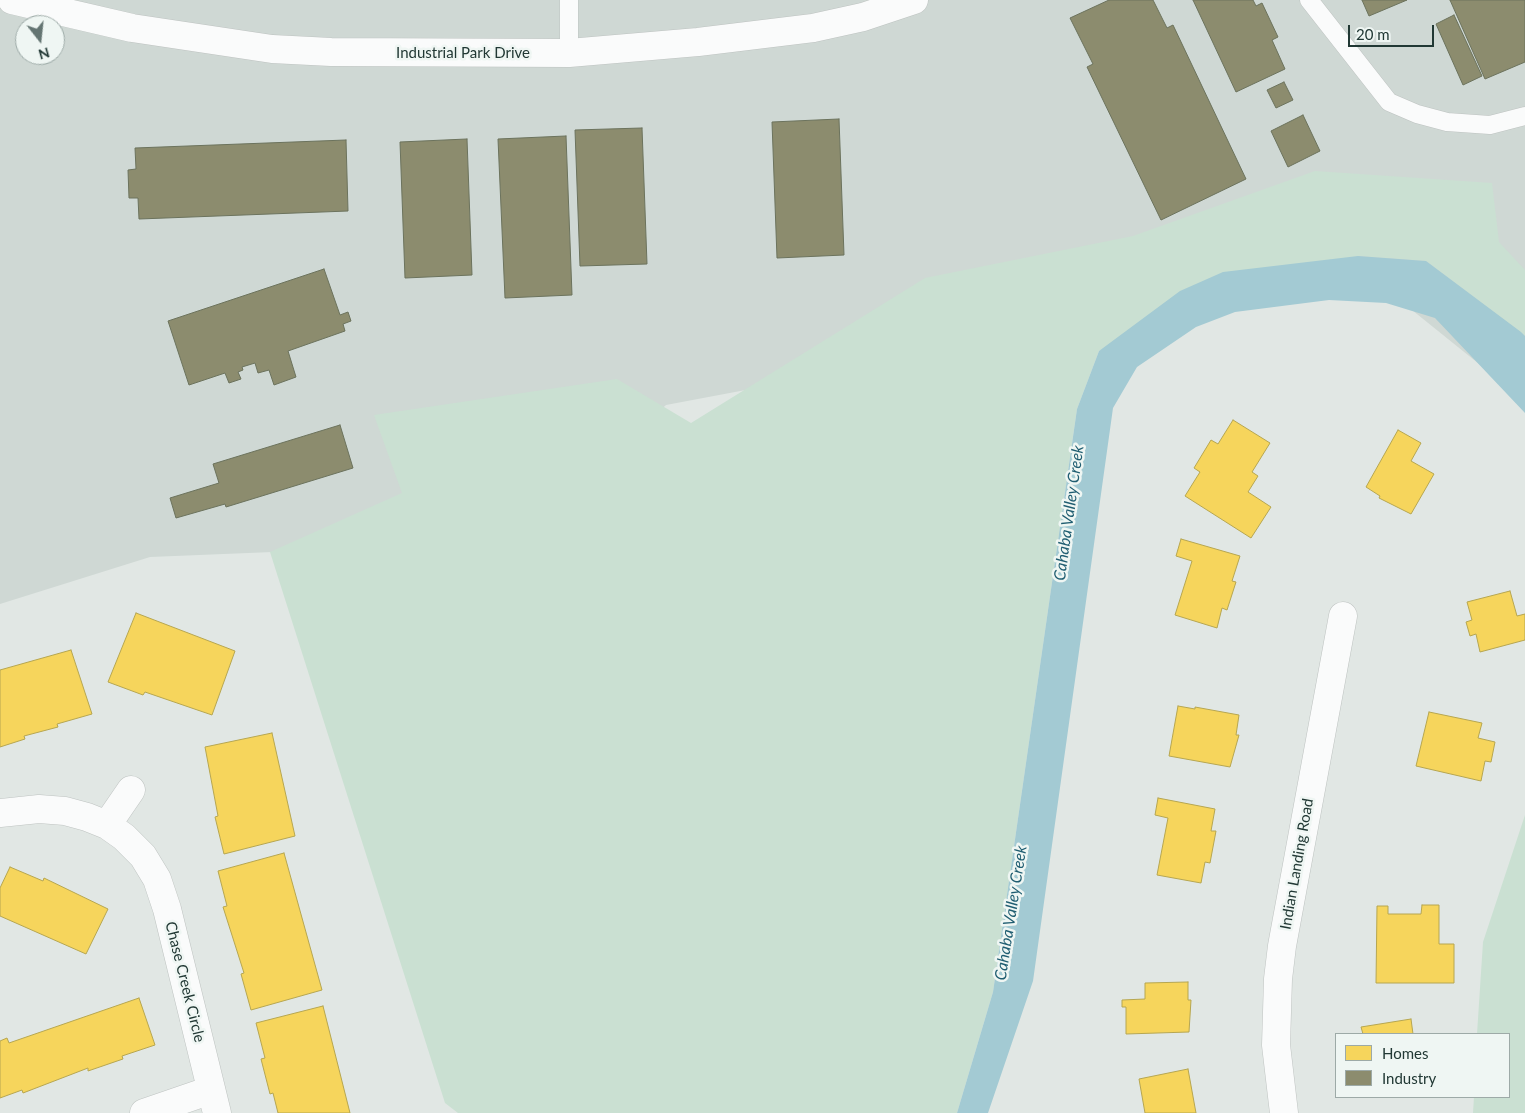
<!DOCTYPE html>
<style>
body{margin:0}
#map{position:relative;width:1525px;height:1113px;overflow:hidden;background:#e1e7e4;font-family:Lato,sans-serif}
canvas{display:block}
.legend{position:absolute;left:1335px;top:1033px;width:175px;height:65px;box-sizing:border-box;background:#eff6f3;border:1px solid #9daaa7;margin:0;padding:6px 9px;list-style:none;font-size:15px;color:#213834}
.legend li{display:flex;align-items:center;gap:10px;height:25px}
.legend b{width:25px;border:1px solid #9daaa7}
.north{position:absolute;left:15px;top:15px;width:50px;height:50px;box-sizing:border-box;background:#eff6f3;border:1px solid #9daaa7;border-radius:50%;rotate:164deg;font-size:14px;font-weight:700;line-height:20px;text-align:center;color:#213834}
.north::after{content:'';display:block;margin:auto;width:18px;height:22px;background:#647572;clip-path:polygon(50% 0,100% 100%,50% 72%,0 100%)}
.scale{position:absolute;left:1348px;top:25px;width:86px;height:22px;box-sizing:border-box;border:2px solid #213834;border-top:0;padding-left:6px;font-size:15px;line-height:18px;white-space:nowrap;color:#213834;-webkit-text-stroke:4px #eff6f3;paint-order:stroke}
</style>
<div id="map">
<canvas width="1525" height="1113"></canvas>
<ul class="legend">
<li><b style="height:14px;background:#f6d55c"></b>Homes</li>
<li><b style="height:14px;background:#8c8c6e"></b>Industry</li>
</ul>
<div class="north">N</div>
<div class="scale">20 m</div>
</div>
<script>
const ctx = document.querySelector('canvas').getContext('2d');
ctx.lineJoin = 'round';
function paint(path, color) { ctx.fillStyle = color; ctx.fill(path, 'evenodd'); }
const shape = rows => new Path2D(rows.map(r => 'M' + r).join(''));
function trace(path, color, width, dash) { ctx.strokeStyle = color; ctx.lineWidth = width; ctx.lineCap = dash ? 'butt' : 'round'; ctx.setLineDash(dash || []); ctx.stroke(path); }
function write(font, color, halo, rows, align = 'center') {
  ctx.font = font + ' Lato,sans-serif'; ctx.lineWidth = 5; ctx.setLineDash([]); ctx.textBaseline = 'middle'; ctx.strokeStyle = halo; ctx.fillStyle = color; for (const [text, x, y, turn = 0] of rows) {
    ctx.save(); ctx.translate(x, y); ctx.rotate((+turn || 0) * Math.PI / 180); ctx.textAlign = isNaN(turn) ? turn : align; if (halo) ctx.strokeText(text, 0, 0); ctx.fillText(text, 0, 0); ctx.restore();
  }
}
paint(shape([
 [0,0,1525,0,1525,401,1366,273,666,405,518,542,150,557,0,604],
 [25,25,55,25,55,55,25,55]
]), '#cfd8d4');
paint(shape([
 [1315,171,1492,183,1499,242,1525,270,1525,336,1426,261,1358,256,1099,351,1077,409,993,992,957,1113,458,1113,445,1103,270,552,402,493,374,415,617,379,691,423,925,278,1133,236],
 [1525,815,1525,1113,1473,1113,1474,1097,1509,1097,1509,1034,1477,1034,1483,942]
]), '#cae0d2');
paint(shape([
 [1358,256,1426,261,1521,332,1525,336,1525,413,1435,318,1386,303,1329,300,1235,312,1196,327,1137,367,1113,408,1033,981,988,1113,957,1113,993,992,1077,409,1099,351,1180,291,1223,272]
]), '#a3cad3');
const homes = shape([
 [1233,420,1270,443,1252,472,1258,476,1248,492,1271,507,1251,538,1185,496,1200,472,1194,468,1211,440,1218,444,1233,420],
 [1398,430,1421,443,1411,461,1434,474,1411,514,1379,498,1380,496,1366,487,1398,430],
 [1181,539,1240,556,1232,581,1236,582,1227,610,1222,608,1217,628,1175,615,1192,561,1176,556,1181,539],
 [1510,591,1517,616,1525,614,1525,640,1480,652,1476,634,1470,636,1466,622,1472,620,1467,602,1510,591],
 [136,613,235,651,212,715,145,692,143,695,108,682,136,613],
 [71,650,92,714,57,724,58,727,24,736,25,739,0,747,0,670,71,650],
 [1178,706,1195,709,1195,707,1239,715,1236,735,1239,735,1230,767,1169,756,1178,706],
 [1429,712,1482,723,1478,738,1495,742,1491,762,1485,761,1481,781,1416,766,1429,712],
 [272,733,295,836,224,854,215,817,218,816,205,747,272,733],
 [1158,798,1215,809,1211,831,1216,831,1210,863,1205,862,1201,883,1157,875,1168,818,1155,815,1158,798],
 [284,853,322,990,251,1010,241,974,244,973,223,907,227,906,218,871,284,853],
 [10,867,43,881,44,878,108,909,86,954,0,916,0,888,10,867],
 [1422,905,1439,905,1439,944,1454,944,1454,983,1376,983,1377,906,1388,906,1388,914,1421,914,1422,905],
 [1188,982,1188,1000,1191,1000,1189,1032,1126,1034,1126,1007,1122,1007,1122,1000,1145,999,1145,983,1188,982],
 [139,998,155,1045,122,1056,123,1059,88,1071,88,1068,23,1093,22,1090,0,1098,0,1041,7,1038,9,1043,139,998],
 [323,1006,350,1113,278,1113,273,1093,270,1094,261,1059,265,1058,256,1023,323,1006],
 [1411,1019,1413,1034,1363,1034,1361,1027,1411,1019],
 [1188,1069,1196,1113,1145,1113,1139,1079,1188,1069]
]);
paint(homes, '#f6d55c');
trace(homes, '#b6a650', 1);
const industry = shape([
 [1109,0,1153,0,1167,28,1173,25,1246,179,1161,220,1087,67,1093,64,1070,18,1109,0],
 [1193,0,1253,0,1256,6,1262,3,1278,37,1272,40,1285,69,1236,92,1193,0],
 [1362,0,1407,0,1369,16,1362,0],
 [1450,0,1525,0,1525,62,1485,79,1450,0],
 [1454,15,1482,76,1463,85,1436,24,1454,15],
 [1284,82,1293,100,1276,108,1267,90,1284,82],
 [1303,115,1320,151,1288,167,1271,131,1303,115],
 [839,119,844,255,777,258,772,122,839,119],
 [642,128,647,264,580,266,575,130,642,128],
 [566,136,572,295,505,298,498,139,566,136],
 [467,139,472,275,405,278,400,142,467,139],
 [346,140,348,211,139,219,138,198,129,198,128,170,136,169,135,148,346,140],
 [324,269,340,315,348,312,351,321,343,324,345,331,288,351,296,377,274,385,269,370,258,373,255,363,242,367,243,370,238,372,241,379,229,383,225,373,189,385,168,321,324,269],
 [340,425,353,468,226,507,225,504,176,518,170,498,219,483,213,464,340,425]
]);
paint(industry, '#8c8c6e');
trace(industry, '#6c735d', 1);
const service = shape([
 [1309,0,1389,102,1417,114,1447,122,1490,125,1525,116],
 [569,53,569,0]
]);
const minor = shape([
 [12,0,132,28,272,49,331,52,569,53,698,42,813,28,863,17,914,0],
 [0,813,39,809,65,811,87,817,107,825,124,837,143,856,157,879,167,909,217,1113],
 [107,825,131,790],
 [144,1113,211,1090],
 [1284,1113,1276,1045,1278,979,1282,946,1343,616]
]);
trace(service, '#bec3c1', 19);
trace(minor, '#bec3c1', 29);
trace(service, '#fafbfb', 18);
trace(minor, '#fafbfb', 28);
write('15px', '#213834', '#eff6f3', [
 ["Industrial Park Drive",463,53],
 ["Indian Landing Road",1297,864,-80],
 ["Chase Creek Circle",185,982,76]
]);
write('italic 16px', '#1f5d71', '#eff6f3', [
 ["Cahaba Valley Creek",1069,513,-82],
 ["Cahaba Valley Creek",1011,913,-81]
]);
</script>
